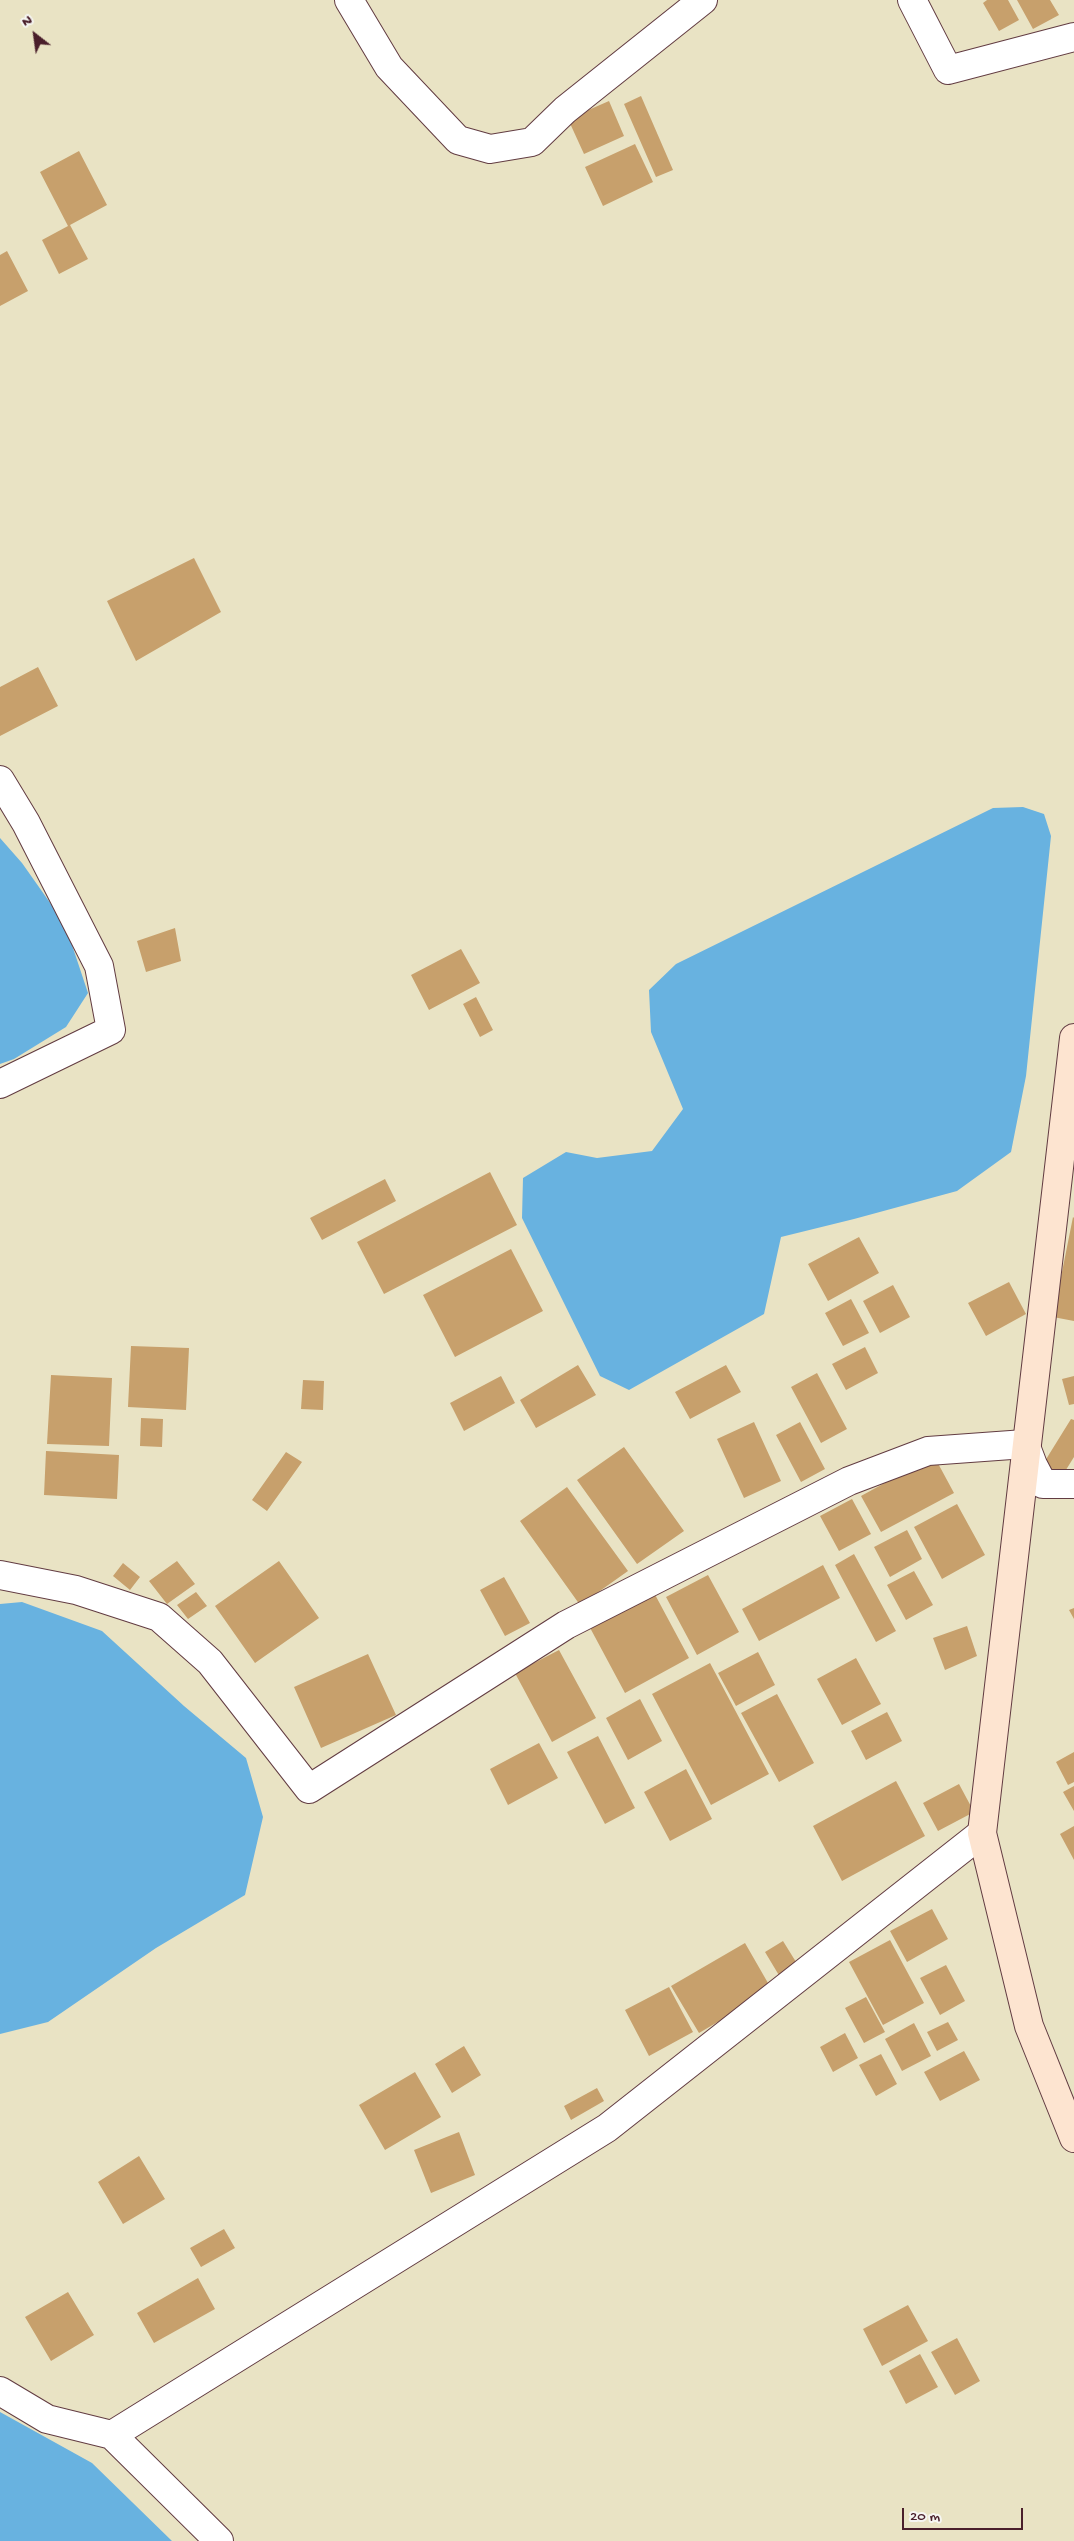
<!DOCTYPE html>
<style>
body{margin:0}
#map{position:relative;width:1074px;height:2541px;overflow:hidden;background:#e9e3c4;font-family:"Gochi Hand",sans-serif}
canvas{display:block}
.north{position:absolute;left:10px;top:10px;width:50px;height:50px;-webkit-text-stroke:4px #f6f6f2;paint-order:stroke;rotate:330deg;font-size:14px;font-weight:700;line-height:20px;text-align:center;color:#4a1f2b}
.north::after{content:'';display:block;margin:auto;width:18px;height:22px;background:#4a1f2b;clip-path:polygon(50% 0,100% 100%,50% 72%,0 100%)}
.scale{position:absolute;left:902px;top:2508px;width:121px;height:22px;box-sizing:border-box;border:2px solid #4a1f2b;border-top:0;padding-left:6px;font-size:15px;line-height:18px;white-space:nowrap;color:#4a1f2b;-webkit-text-stroke:4px #f6f6f2;paint-order:stroke}
</style>
<div id="map">
<canvas width="1074" height="2541"></canvas>
<div class="north">N</div>
<div class="scale">20 m</div>
</div>
<script>
const ctx = document.querySelector('canvas').getContext('2d');
ctx.lineJoin = 'round';
function paint(path, color) { ctx.fillStyle = color; ctx.fill(path, 'evenodd'); }
const shape = rows => new Path2D(rows.map(r => 'M' + r).join(''));
function trace(path, color, width, dash) { ctx.strokeStyle = color; ctx.lineWidth = width; ctx.lineCap = dash ? 'butt' : 'round'; ctx.setLineDash(dash || []); ctx.stroke(path); }
paint(shape([
 [1023,807,1044,814,1051,836,1026,1076,1011,1152,957,1191,854,1219,781,1237,764,1314,629,1390,600,1376,522,1218,523,1178,566,1152,597,1158,652,1151,683,1109,651,1032,649,990,676,964,993,808],
 [0,838,22,863,65,924,88,993,66,1027,14,1059,0,1064],
 [22,1602,102,1631,184,1706,246,1758,263,1817,245,1895,156,1948,48,2022,0,2034,0,1604],
 [0,2412,92,2463,172,2541,0,2541]
]), '#68b2e0');
paint(shape([
 [987,0,1008,0,1019,20,999,31,983,3],
 [1017,0,1050,0,1059,15,1033,29],
 [641,96,673,170,656,177,624,104],
 [609,101,624,136,584,154,568,119],
 [635,144,653,182,603,206,585,167],
 [79,151,107,205,70,225,88,259,59,274,42,240,68,226,40,172],
 [7,251,28,291,0,306,0,255],
 [194,558,221,612,136,661,107,601],
 [38,667,58,706,0,736,0,687],
 [175,928,181,961,146,972,137,941],
 [461,949,480,983,429,1010,411,975],
 [476,997,493,1030,480,1037,463,1004],
 [490,1172,517,1225,384,1294,357,1242],
 [385,1179,396,1201,322,1240,310,1218],
 [1073,1217,1074,1218,1074,1321,1053,1317],
 [859,1237,879,1273,828,1301,808,1264],
 [511,1249,543,1311,455,1357,423,1295],
 [1009,1282,1026,1314,986,1336,968,1303],
 [893,1285,910,1317,880,1333,863,1301],
 [851,1299,869,1333,843,1346,825,1313],
 [131,1346,189,1348,186,1410,128,1407],
 [865,1347,878,1373,846,1390,832,1364],
 [578,1365,596,1395,536,1428,520,1400],
 [726,1365,741,1392,690,1419,675,1392],
 [817,1373,847,1429,821,1443,791,1387],
 [51,1375,112,1378,109,1446,47,1444],
 [501,1376,515,1403,464,1431,450,1403],
 [1074,1376,1074,1404,1069,1405,1062,1379],
 [303,1380,324,1381,323,1410,301,1409],
 [141,1418,163,1419,162,1447,140,1446],
 [1071,1419,1074,1420,1074,1457,1059,1481,1040,1469],
 [754,1422,781,1481,744,1498,717,1439],
 [800,1422,825,1469,801,1482,776,1435],
 [624,1447,684,1531,637,1564,577,1480],
 [46,1451,119,1455,117,1499,44,1495],
 [286,1452,302,1462,267,1511,252,1500],
 [934,1456,954,1493,881,1532,861,1496],
 [567,1487,628,1571,580,1605,520,1521],
 [852,1499,871,1534,839,1551,820,1516],
 [957,1504,985,1555,942,1579,914,1527],
 [907,1530,922,1559,890,1577,874,1547],
 [854,1554,896,1631,876,1642,835,1565],
 [177,1561,195,1584,167,1604,149,1581],
 [279,1561,319,1618,255,1663,215,1606],
 [123,1563,140,1577,130,1590,113,1576],
 [823,1565,840,1598,759,1641,742,1609],
 [914,1571,933,1605,906,1620,887,1585],
 [708,1575,739,1632,697,1655,666,1597],
 [504,1577,530,1623,505,1636,480,1590],
 [652,1589,689,1658,625,1693,588,1624],
 [196,1592,207,1606,188,1619,177,1605],
 [1074,1608,1074,1619,1069,1610],
 [967,1626,977,1656,945,1670,933,1638],
 [559,1650,596,1718,552,1742,515,1673],
 [758,1652,775,1685,736,1706,718,1673],
 [368,1654,396,1715,321,1748,294,1687],
 [856,1658,881,1704,842,1725,817,1679],
 [710,1663,769,1774,711,1805,652,1694],
 [777,1694,814,1763,779,1782,741,1713],
 [640,1699,662,1741,628,1760,606,1718],
 [887,1712,902,1741,866,1760,851,1731],
 [598,1736,635,1808,605,1824,567,1752],
 [539,1743,558,1778,508,1805,490,1769],
 [1074,1752,1074,1782,1068,1785,1056,1762],
 [686,1769,712,1819,670,1841,644,1792],
 [896,1781,925,1836,842,1881,813,1826],
 [959,1784,974,1812,938,1831,923,1803],
 [1074,1786,1074,1811,1063,1792],
 [1074,1826,1074,1860,1060,1834],
 [932,1909,948,1939,907,1962,890,1931],
 [890,1940,924,2003,883,2025,849,1962],
 [783,1941,801,1970,783,1982,765,1952],
 [745,1943,772,1990,699,2033,671,1986],
 [946,1965,965,2001,940,2015,920,1978],
 [669,1987,693,2032,649,2056,625,2010],
 [866,1997,885,2032,864,2043,845,2008],
 [948,2022,958,2040,937,2051,927,2032],
 [914,2023,931,2056,902,2071,885,2039],
 [845,2033,858,2058,833,2072,820,2047],
 [464,2046,481,2075,452,2093,435,2064],
 [964,2051,980,2080,940,2101,924,2072],
 [881,2054,897,2084,876,2096,859,2065],
 [415,2072,441,2117,385,2150,359,2105],
 [597,2088,604,2101,571,2120,564,2106],
 [459,2132,475,2175,431,2193,414,2150],
 [139,2156,165,2199,123,2224,98,2182],
 [224,2229,235,2248,201,2267,190,2248],
 [198,2278,215,2309,154,2343,137,2313],
 [68,2292,94,2335,51,2361,25,2317],
 [908,2305,928,2341,882,2366,863,2329],
 [957,2338,980,2381,955,2395,931,2352],
 [920,2354,938,2387,906,2404,889,2371]
]), '#c7a06c');
const minor = shape([
 [349,0,389,67,458,140,490,149,532,142,565,110,703,0],
 [912,0,948,70,1074,37],
 [0,780,26,823,99,966,111,1030,0,1084],
 [0,1575,76,1590,159,1617,210,1662,309,1789,566,1625,849,1481,928,1451,1025,1444,1033,1465,1043,1484,1074,1484],
 [0,2391,47,2419,112,2435,607,2128,982,1833],
 [112,2435,219,2541]
]);
const secondary = shape([
 [1074,1038,982,1833,1029,2026,1074,2138]
]);
trace(minor, '#623c42', 30);
trace(secondary, '#623c42', 30);
trace(minor, '#fff', 28);
trace(secondary, '#fde4d0', 28);
</script>
